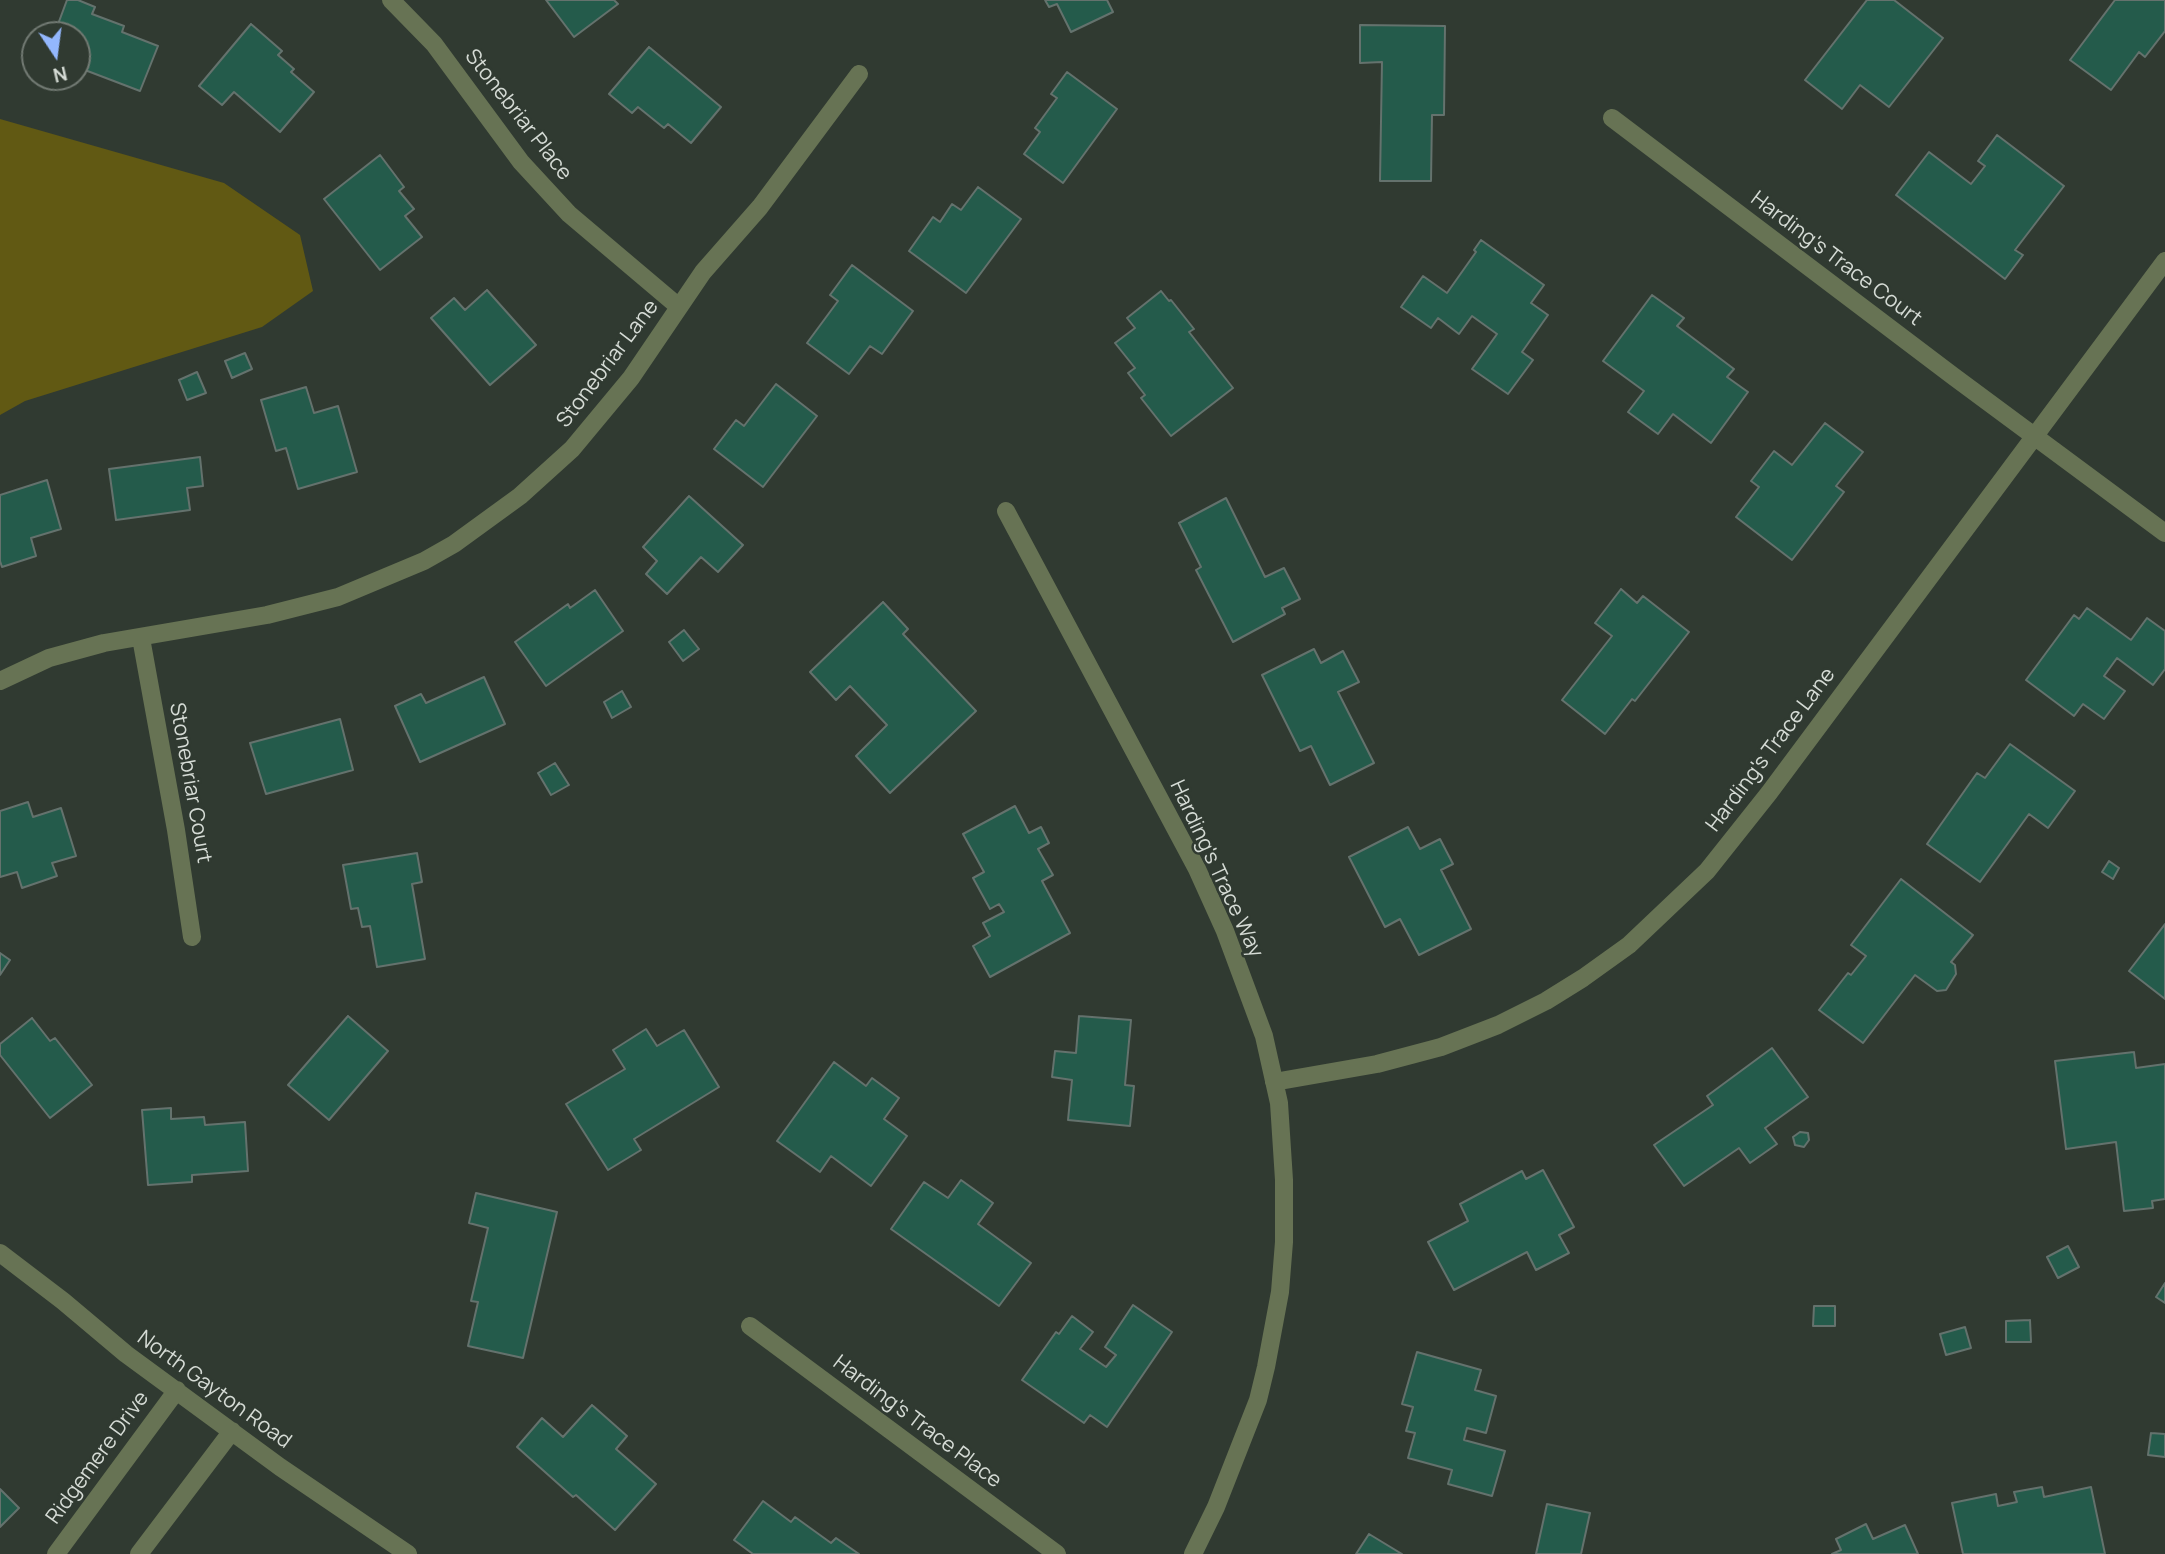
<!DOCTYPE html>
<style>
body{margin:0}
#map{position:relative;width:2165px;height:1554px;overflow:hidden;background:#303a31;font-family:Manrope,sans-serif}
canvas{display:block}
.north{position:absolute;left:21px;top:21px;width:70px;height:70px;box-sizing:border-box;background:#303a31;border:2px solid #727a73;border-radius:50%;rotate:167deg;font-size:19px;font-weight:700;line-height:28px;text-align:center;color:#d5dbd5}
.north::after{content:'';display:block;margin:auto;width:24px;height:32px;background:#93b7fd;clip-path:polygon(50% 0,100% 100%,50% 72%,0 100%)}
</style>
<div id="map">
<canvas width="2165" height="1554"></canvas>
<div class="north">N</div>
</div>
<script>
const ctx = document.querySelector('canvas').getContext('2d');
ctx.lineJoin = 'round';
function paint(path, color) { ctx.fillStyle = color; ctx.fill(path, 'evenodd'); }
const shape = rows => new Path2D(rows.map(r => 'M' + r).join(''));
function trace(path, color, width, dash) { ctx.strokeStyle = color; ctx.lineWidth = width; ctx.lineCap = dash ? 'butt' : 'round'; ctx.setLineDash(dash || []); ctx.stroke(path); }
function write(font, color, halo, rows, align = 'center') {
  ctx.font = font + ' Manrope,sans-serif'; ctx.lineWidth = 5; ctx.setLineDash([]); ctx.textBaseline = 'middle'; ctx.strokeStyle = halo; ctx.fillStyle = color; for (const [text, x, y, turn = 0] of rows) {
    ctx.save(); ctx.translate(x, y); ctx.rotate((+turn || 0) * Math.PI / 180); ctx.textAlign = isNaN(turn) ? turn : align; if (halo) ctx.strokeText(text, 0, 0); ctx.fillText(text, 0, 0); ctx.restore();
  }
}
paint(shape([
 [0,119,224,183,300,235,313,291,262,327,25,401,0,415]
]), '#615913');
const building = shape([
 [67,0,78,0,95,7,92,14,124,26,122,32,158,46,140,91,77,67,77,35,54,35,67,0],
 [546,0,614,0,618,4,574,37,546,0],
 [1045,0,1107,0,1113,12,1071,32,1057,4,1049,7,1045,0],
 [1867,0,1894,0,1943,38,1889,107,1860,85,1842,109,1805,80,1867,0],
 [2115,0,2165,0,2165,31,2145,57,2139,52,2111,90,2070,60,2115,0],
 [251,24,282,51,278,55,294,69,291,72,314,92,280,132,234,92,222,105,199,86,251,24],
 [1360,25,1445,26,1444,115,1432,115,1431,181,1380,181,1382,62,1360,63,1360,25],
 [649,47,721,107,691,143,668,124,664,128,638,107,632,113,609,94,649,47],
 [1067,72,1117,109,1063,183,1024,154,1040,132,1035,128,1057,98,1051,94,1067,72],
 [1997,135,2064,186,2015,250,2023,255,2005,279,1896,195,1929,152,1971,184,1985,166,1978,161,1997,135],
 [380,155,404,187,399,191,414,209,405,216,422,237,380,270,324,199,380,155],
 [978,187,1021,219,966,293,909,251,933,217,940,222,952,204,961,210,978,187],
 [1481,240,1544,285,1531,303,1548,315,1522,352,1533,360,1508,394,1472,369,1497,334,1472,316,1459,334,1438,318,1431,328,1401,307,1423,276,1447,293,1476,252,1474,250,1481,240],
 [852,265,913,311,882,354,870,346,849,374,807,343,838,301,830,295,852,265],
 [487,290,536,345,490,385,431,318,454,298,465,310,487,290],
 [1161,291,1169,301,1171,300,1194,329,1189,332,1233,388,1171,436,1141,398,1145,395,1128,373,1135,368,1115,343,1135,328,1127,318,1161,291],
 [1652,295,1684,318,1677,326,1734,369,1727,377,1748,392,1711,443,1673,414,1658,434,1628,412,1644,391,1603,361,1652,295],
 [245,353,252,369,232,378,225,361,245,353],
 [197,372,206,393,187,400,179,380,197,372],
 [776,384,817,416,763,487,714,449,736,420,744,426,776,384],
 [306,387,314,413,338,406,357,472,298,489,286,448,276,451,261,400,306,387],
 [1825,423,1863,452,1836,486,1844,492,1792,560,1736,517,1759,487,1751,481,1774,451,1792,465,1825,423],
 [200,457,203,486,187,488,190,510,116,520,109,469,200,457],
 [47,480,61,529,31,538,36,556,2,567,0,561,0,495,47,480],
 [689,496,743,545,718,572,701,557,667,594,646,574,657,561,643,547,689,496],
 [1226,498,1265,577,1284,568,1300,599,1282,608,1285,614,1233,642,1196,570,1201,567,1179,523,1226,498],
 [1621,589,1637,603,1643,596,1689,632,1635,701,1632,699,1605,734,1562,700,1612,636,1595,623,1621,589],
 [595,590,623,631,546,686,515,642,568,604,570,608,595,590],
 [883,602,908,629,903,634,976,711,890,793,856,756,887,725,850,686,836,700,810,672,883,602],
 [2087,608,2131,640,2147,618,2165,631,2165,669,2153,685,2117,658,2104,676,2125,691,2104,719,2083,704,2074,716,2026,680,2074,615,2079,619,2087,608],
 [684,630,699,649,683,661,669,642,684,630],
 [1314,649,1321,663,1343,651,1359,682,1338,692,1374,763,1330,785,1311,746,1300,751,1262,675,1314,649],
 [484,677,505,724,420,762,395,706,421,694,426,703,484,677],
 [622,691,631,707,612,718,604,702,622,691],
 [340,719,353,770,266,794,250,743,340,719],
 [2010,744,2075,791,2048,828,2029,814,1980,882,1927,844,1977,773,1985,778,2010,744],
 [555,763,569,785,551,795,538,773,555,763],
 [28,802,33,817,61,808,76,856,52,863,57,876,22,888,17,872,0,877,0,811,28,802],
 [1015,806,1029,833,1041,827,1049,843,1038,849,1053,875,1042,881,1070,933,990,977,973,946,990,936,983,923,1004,912,999,904,990,909,973,878,984,872,963,834,1015,806],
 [1408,827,1420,849,1440,839,1453,864,1441,870,1471,929,1419,955,1400,919,1385,927,1349,857,1408,827],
 [417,853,422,882,412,884,425,959,377,967,370,926,362,927,358,908,351,909,343,865,417,853],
 [2109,861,2119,868,2113,879,2102,872,2109,861],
 [1901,879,1973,935,1951,962,1955,965,1956,974,1946,990,1937,991,1915,975,1863,1043,1819,1010,1848,973,1851,975,1866,956,1851,945,1901,879],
 [2165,924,2165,999,2129,971,2165,924],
 [0,953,10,960,0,975,0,953],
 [348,1016,388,1051,329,1120,288,1085,348,1016],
 [1079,1016,1131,1020,1125,1085,1134,1086,1130,1126,1068,1120,1072,1080,1052,1077,1055,1051,1076,1053,1079,1016],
 [32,1018,50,1041,55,1038,92,1085,50,1118,0,1055,0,1044,32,1018],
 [646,1029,657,1046,684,1030,719,1087,634,1139,641,1150,608,1170,566,1104,625,1069,613,1050,646,1029],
 [1772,1048,1808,1097,1765,1128,1777,1144,1750,1163,1739,1148,1684,1186,1654,1145,1713,1105,1707,1096,1772,1048],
 [2134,1052,2136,1068,2165,1064,2165,1199,2152,1201,2153,1208,2124,1211,2116,1142,2066,1149,2055,1061,2134,1052],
 [834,1062,866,1086,872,1078,899,1098,884,1119,907,1136,871,1186,831,1156,820,1172,777,1141,834,1062],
 [171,1108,171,1119,204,1117,205,1125,245,1122,248,1171,192,1175,192,1182,148,1185,142,1110,171,1108],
 [1800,1132,1808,1133,1809,1140,1804,1147,1795,1145,1793,1137,1800,1132],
 [1543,1170,1574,1227,1559,1235,1569,1253,1536,1270,1527,1252,1454,1290,1428,1242,1468,1221,1460,1204,1522,1171,1526,1179,1543,1170],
 [961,1180,993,1203,978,1224,1031,1263,999,1306,891,1229,924,1182,948,1198,961,1180],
 [476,1193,557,1212,523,1358,468,1346,478,1302,471,1301,488,1228,469,1223,476,1193],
 [2068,1246,2079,1267,2058,1278,2047,1257,2068,1246],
 [2165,1283,2165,1303,2156,1297,2165,1283],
 [1133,1305,1172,1332,1107,1427,1090,1415,1084,1423,1022,1380,1056,1332,1059,1334,1072,1316,1093,1332,1080,1349,1106,1367,1116,1355,1105,1347,1133,1305],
 [1814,1306,1835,1306,1835,1326,1813,1326,1814,1306],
 [2030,1320,2031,1342,2006,1342,2006,1321,2030,1320],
 [1965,1327,1971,1348,1946,1355,1940,1334,1965,1327],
 [1417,1352,1481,1370,1475,1390,1496,1396,1486,1433,1467,1428,1464,1440,1505,1451,1492,1496,1448,1484,1452,1470,1408,1458,1415,1433,1406,1431,1413,1407,1402,1404,1417,1352],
 [592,1405,627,1436,616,1449,656,1484,615,1530,576,1495,573,1497,517,1447,542,1418,563,1437,592,1405],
 [2151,1433,2165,1434,2165,1457,2148,1455,2151,1433],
 [2042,1487,2044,1497,2091,1487,2105,1554,1963,1554,1952,1503,1996,1494,1998,1506,2017,1502,2014,1492,2042,1487],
 [0,1489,19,1508,0,1527,0,1489],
 [763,1501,791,1522,795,1517,831,1543,836,1538,859,1554,753,1554,734,1540,763,1501],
 [1547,1504,1590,1513,1581,1554,1536,1554,1547,1504],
 [1866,1524,1873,1539,1905,1525,1918,1554,1832,1554,1841,1550,1836,1539,1866,1524],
 [1369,1534,1402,1554,1356,1554,1369,1534]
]);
paint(building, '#245b4b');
trace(building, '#64726d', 2);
trace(shape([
 [391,0,434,44,521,162,569,214,679,307],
 [1612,118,1953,376,2165,533],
 [1006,511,1197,869,1225,931,1264,1036,1279,1103,1284,1180,1284,1242,1280,1292,1266,1367,1258,1400,1216,1507,1193,1554],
 [141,638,176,830,192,937],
 [0,681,49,658,104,643,267,615,338,597,424,561,454,544,520,496,572,449,631,378,703,272,760,207,859,74],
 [1274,1082,1377,1064,1441,1047,1498,1025,1546,1001,1583,978,1629,945,1707,871,1769,793,2165,261],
 [0,1253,63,1301,126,1354,280,1467,408,1554],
 [750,1326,1057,1554],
 [56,1554,177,1390],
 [139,1554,232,1431]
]), '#677354', 18);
write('21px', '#d5dbd5', '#303a31', [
 ["Stonebriar Place",518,115,52],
 ["Harding's Trace Court",1836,259,37],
 ["Stonebriar Lane",608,364,-53],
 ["Harding's Trace Lane",1771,750,-53],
 ["Stonebriar Court",190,783,80],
 ["Harding's Trace Way",1216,869,65],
 ["North Gayton Road",214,1390,36],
 ["Harding's Trace Place",917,1422,37],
 ["Ridgemere Drive",98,1458,-54]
]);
</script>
